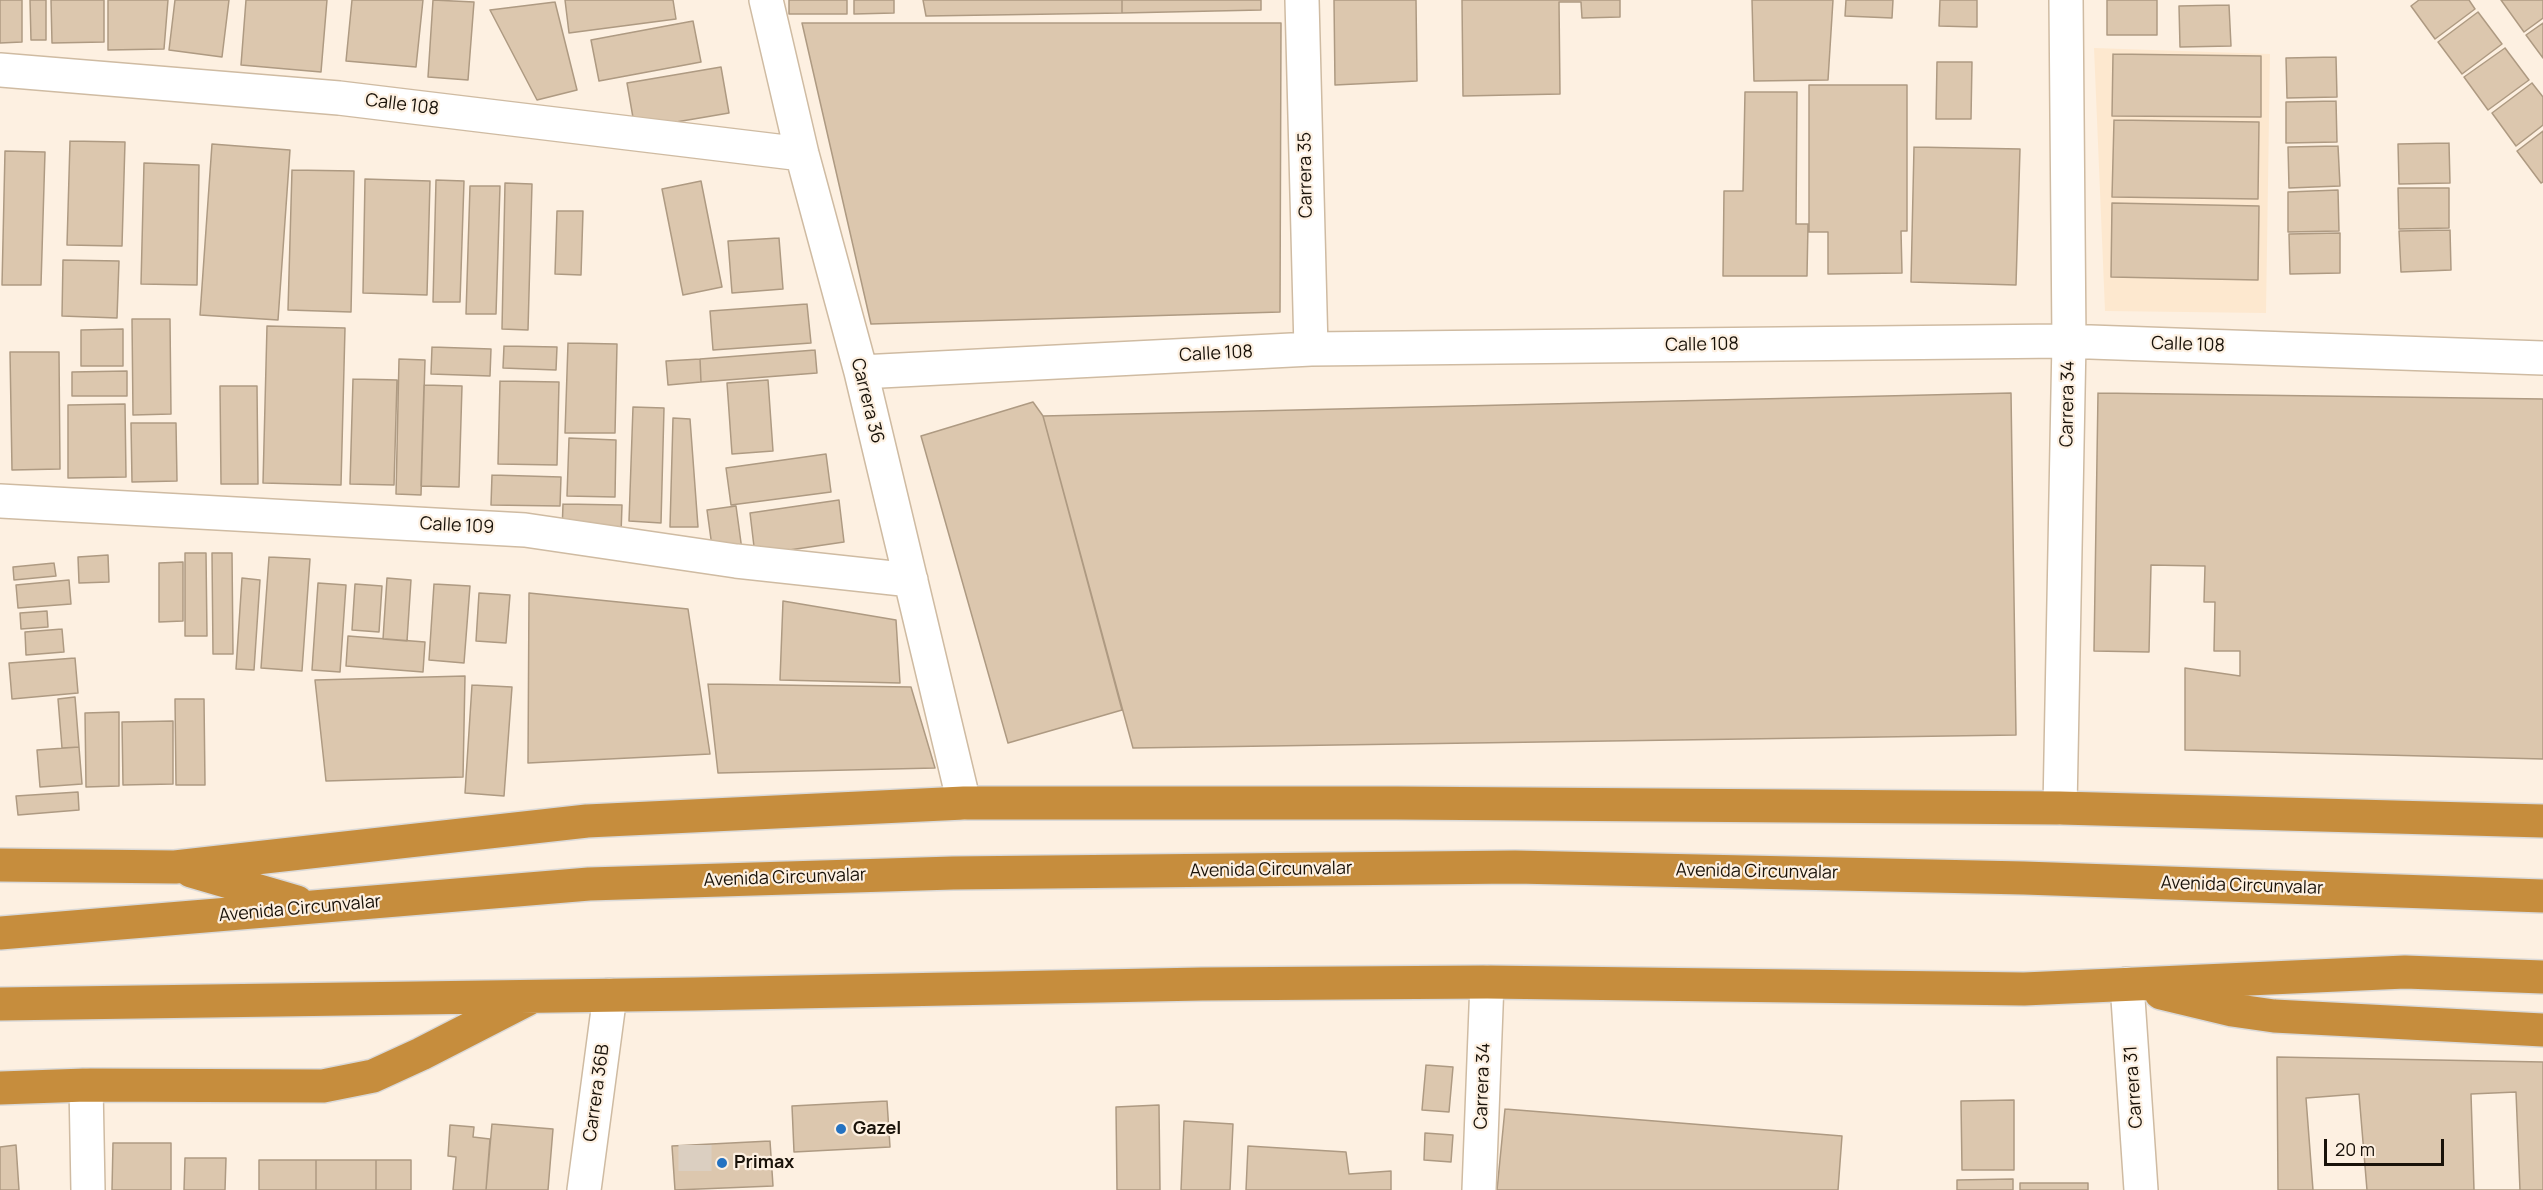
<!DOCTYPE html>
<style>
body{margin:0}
#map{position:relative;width:2543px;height:1190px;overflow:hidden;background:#fdf0e1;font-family:Manrope,sans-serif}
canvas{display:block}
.scale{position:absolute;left:2324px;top:1139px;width:120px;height:27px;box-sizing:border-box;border:3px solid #191209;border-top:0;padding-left:8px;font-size:18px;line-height:21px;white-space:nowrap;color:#191209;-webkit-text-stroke:4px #fdf0e1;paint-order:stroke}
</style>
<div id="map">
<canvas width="2543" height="1190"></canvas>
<div class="scale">20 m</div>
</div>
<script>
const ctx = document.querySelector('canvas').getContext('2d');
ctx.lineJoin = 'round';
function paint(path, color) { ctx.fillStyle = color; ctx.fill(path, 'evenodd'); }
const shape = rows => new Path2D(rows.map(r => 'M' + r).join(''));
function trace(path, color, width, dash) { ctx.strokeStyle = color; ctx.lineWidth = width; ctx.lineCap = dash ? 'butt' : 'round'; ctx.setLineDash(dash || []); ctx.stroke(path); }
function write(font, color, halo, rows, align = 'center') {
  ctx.font = font + ' Manrope,sans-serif'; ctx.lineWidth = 4.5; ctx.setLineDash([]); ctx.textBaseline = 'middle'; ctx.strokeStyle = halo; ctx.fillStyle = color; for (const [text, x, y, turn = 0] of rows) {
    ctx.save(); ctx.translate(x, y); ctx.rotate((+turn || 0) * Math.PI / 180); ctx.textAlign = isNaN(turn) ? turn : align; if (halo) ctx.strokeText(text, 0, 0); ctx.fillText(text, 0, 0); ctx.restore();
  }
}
paint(shape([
 [2094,48,2270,54,2266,313,2105,311]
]), '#fde8cf');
const building = shape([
 [0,0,22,0,22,42,0,43,0,0],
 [30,0,46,0,46,40,31,40,30,0],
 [51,0,104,0,104,42,52,43,51,0],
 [108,0,168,0,164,49,108,50,108,0],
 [175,0,229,0,222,57,169,50,175,0],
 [246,0,327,0,321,72,241,65,246,0],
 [352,0,423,0,416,67,346,61,352,0],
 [433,0,474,2,468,80,428,77,433,0],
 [565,0,673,0,676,19,569,33,565,0],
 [789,0,847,0,847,14,789,14,789,0],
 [854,0,894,0,894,13,854,14,854,0],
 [923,0,1122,0,1122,13,926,16,923,0],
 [1122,0,1261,0,1261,10,1122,13,1122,0],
 [1334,0,1416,0,1417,81,1335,85,1334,0],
 [1462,0,1620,0,1620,17,1582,18,1581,2,1559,2,1560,94,1463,96,1462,0],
 [1752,0,1833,0,1828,80,1754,81,1752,0],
 [1846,0,1893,0,1892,18,1845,16,1846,0],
 [1940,0,1977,0,1977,27,1939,26,1940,0],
 [2107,0,2157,0,2157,35,2107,35,2107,0],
 [2419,0,2469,0,2475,9,2435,39,2411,6,2419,0],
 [2501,0,2543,0,2543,18,2524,32,2501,0],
 [555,2,577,90,537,100,490,10,555,2],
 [2229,5,2231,46,2180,47,2179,6,2229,5],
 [2478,12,2502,44,2462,74,2438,42,2478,12],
 [693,21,701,62,599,81,591,40,693,21],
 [802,23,1281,23,1280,312,871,324,802,23],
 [2543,23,2543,58,2526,35,2543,23],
 [2505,48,2529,80,2488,110,2464,77,2505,48],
 [2113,54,2261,56,2261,117,2112,116,2113,54],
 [2336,57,2337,97,2287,98,2286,58,2336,57],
 [1937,62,1972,62,1971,119,1936,119,1937,62],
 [721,67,729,113,635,129,627,83,721,67],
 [2532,83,2543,97,2543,125,2516,146,2492,113,2532,83],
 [1809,85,1907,85,1907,231,1901,231,1902,273,1828,274,1828,232,1809,232,1809,85],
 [1745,92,1797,92,1796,224,1808,224,1807,276,1723,276,1724,191,1743,191,1745,92],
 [2336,101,2337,142,2286,143,2286,102,2336,101],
 [2114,120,2259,122,2258,199,2112,197,2114,120],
 [2543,131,2543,182,2541,183,2517,151,2543,131],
 [70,141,125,142,122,246,67,245,70,141],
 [2449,143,2450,183,2399,184,2398,144,2449,143],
 [212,144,290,150,278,320,200,315,212,144],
 [2338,146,2340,186,2289,188,2288,147,2338,146],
 [1914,147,2020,149,2016,285,1911,282,1914,147],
 [5,151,45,152,41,285,2,285,5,151],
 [144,163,199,165,197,285,141,284,144,163],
 [292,170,354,171,351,312,288,310,292,170],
 [365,179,430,181,427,295,363,293,365,179],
 [436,180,464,181,460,302,433,302,436,180],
 [701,181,722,287,683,295,662,189,701,181],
 [505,183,532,184,528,330,502,329,505,183],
 [470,186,500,186,496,314,466,314,470,186],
 [2398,188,2449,188,2449,228,2399,229,2398,188],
 [2338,190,2339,231,2288,232,2288,192,2338,190],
 [2112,203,2259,206,2258,280,2111,277,2112,203],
 [557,211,583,211,581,275,555,274,557,211],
 [2450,230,2451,270,2401,272,2399,231,2450,230],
 [2340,233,2340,273,2290,274,2289,234,2340,233],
 [779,238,783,289,732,293,728,241,779,238],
 [63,260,119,261,117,318,62,316,63,260],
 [807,304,811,343,713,350,710,311,807,304],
 [132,319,170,319,171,414,133,415,132,319],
 [267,326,345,328,341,485,263,483,267,326],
 [123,329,123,366,81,366,81,330,123,329],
 [568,343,617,344,615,433,565,433,568,343],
 [504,346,557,347,556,370,503,368,504,346],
 [432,347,491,349,490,376,431,374,432,347],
 [815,350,817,373,701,382,700,359,815,350],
 [10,352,59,352,60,469,12,470,10,352],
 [399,359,425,360,421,495,396,494,399,359],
 [700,359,701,382,668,385,666,361,700,359],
 [127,371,127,396,72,396,72,372,127,371],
 [353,379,397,380,394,485,350,484,353,379],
 [768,380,773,451,732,454,727,383,768,380],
 [500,381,559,382,557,465,498,464,500,381],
 [424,385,462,386,459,487,421,486,424,385],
 [220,386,257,386,258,484,221,484,220,386],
 [2011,393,2016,735,1133,748,1043,416,2011,393],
 [2098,393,2543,399,2543,759,2185,750,2185,668,2240,676,2240,651,2214,651,2215,602,2204,602,2205,566,2151,565,2149,652,2094,651,2098,393],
 [1033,402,1043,416,1122,710,1008,743,921,436,1033,402],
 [125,404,126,477,68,478,68,405,125,404],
 [633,407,664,408,661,523,629,521,633,407],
 [673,418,690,419,698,527,670,527,673,418],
 [131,423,176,423,177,481,132,482,131,423],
 [569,438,616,440,615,497,567,496,569,438],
 [826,454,831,492,731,505,726,468,826,454],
 [492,475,561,477,560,506,491,505,492,475],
 [839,500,844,542,755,555,750,513,839,500],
 [563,504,622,505,621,534,562,532,563,504],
 [736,506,742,550,713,554,707,510,736,506],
 [185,553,206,553,207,636,185,636,185,553],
 [212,553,232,553,233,654,213,654,212,553],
 [108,555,109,582,79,583,78,557,108,555],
 [269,557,310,559,302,671,261,668,269,557],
 [183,562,183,621,159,622,159,563,183,562],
 [54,563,56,576,14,580,13,567,54,563],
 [242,578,260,580,254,670,236,669,242,578],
 [387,578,411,580,407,641,383,639,387,578],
 [69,580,71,604,18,608,16,585,69,580],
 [318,583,346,585,340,672,312,670,318,583],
 [355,584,382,586,379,632,352,630,355,584],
 [434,584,470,586,464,663,429,660,434,584],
 [479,593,510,595,506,643,476,641,479,593],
 [529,593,688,609,710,754,528,763,529,593],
 [783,601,896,620,900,683,780,680,783,601],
 [47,611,48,627,21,629,20,613,47,611],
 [62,629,64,652,26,655,25,632,62,629],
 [348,636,425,642,423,672,346,666,348,636],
 [75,658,78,693,12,699,9,663,75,658],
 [465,676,463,777,326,781,315,680,465,676],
 [708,684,911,687,935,768,718,773,708,684],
 [472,685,512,687,504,796,465,793,472,685],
 [75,697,79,747,62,748,58,699,75,697],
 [175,699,204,699,205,785,176,785,175,699],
 [119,712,119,786,86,787,85,713,119,712],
 [173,721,173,784,123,785,122,722,173,721],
 [79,747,82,784,40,787,37,750,79,747],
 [78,792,79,810,18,815,16,796,78,792],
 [2277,1057,2543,1062,2543,1190,2278,1190,2277,1057],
 [1426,1065,1453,1067,1449,1112,1422,1110,1426,1065],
 [2516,1092,2520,1190,2474,1190,2471,1094,2516,1092],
 [2359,1094,2367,1190,2313,1190,2306,1098,2359,1094],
 [2014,1100,2014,1170,1962,1170,1961,1101,2014,1100],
 [887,1101,890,1147,794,1152,792,1106,887,1101],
 [1159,1105,1160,1190,1117,1190,1116,1107,1159,1105],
 [1505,1109,1842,1136,1838,1190,1497,1190,1505,1109],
 [1184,1121,1233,1124,1230,1190,1181,1190,1184,1121],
 [492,1124,553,1129,548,1190,486,1190,492,1124],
 [450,1125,474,1127,473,1137,490,1139,486,1190,453,1190,456,1157,448,1156,450,1125],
 [1425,1133,1453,1135,1451,1162,1424,1160,1425,1133],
 [770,1141,773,1186,675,1190,672,1146,770,1141],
 [113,1143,171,1143,171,1190,112,1190,113,1143],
 [16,1145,19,1190,0,1190,0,1147,16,1145],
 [1248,1146,1346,1152,1349,1174,1391,1171,1391,1190,1246,1190,1248,1146],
 [185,1158,226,1158,225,1190,184,1190,185,1158],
 [259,1160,316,1160,316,1190,259,1190,259,1160],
 [316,1160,376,1160,376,1190,316,1190,316,1160],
 [376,1160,411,1160,411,1190,376,1190,376,1160],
 [2013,1179,2013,1190,1957,1190,1957,1180,2013,1179],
 [2020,1183,2088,1183,2088,1190,2020,1190,2020,1183]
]);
paint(building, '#dcc7ae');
trace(building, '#ae9a82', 1.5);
trace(shape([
 [695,1145,695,1171]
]), '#dbcfc1', 33, [33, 16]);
const minor = shape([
 [766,0,802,154,861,372,964,803],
 [1302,0,1311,349],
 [0,70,339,98,802,154],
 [861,372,1311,349,2062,341,2543,358],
 [0,501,525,530,736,561,911,580],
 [2060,808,2069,341,2066,0],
 [2127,984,2141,1190],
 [86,1085,88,1190],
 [584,1190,610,995],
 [1479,1190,1487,982]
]);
const highway = shape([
 [0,865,175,867,587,821,964,803,1396,803,2060,808,2543,821],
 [191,871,297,902],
 [0,933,589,884,953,873,1515,867,2024,878,2543,896],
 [2161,993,2232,1010,2274,1016,2543,1030],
 [0,1004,694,994,1202,984,1487,982,2024,989,2405,972,2543,977],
 [0,1088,86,1085,323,1086,373,1076,421,1054,528,999]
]);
trace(minor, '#cfbba2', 36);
trace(highway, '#dad9d8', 36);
trace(minor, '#fff', 33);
trace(highway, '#c68d3d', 33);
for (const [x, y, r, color] of [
 [841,1129,6,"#2472c1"],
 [722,1163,6,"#2472c1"]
]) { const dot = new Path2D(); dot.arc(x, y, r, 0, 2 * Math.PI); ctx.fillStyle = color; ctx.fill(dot); trace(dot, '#fdf0e1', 2); }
write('18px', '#191209', '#fdf0e1', [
 ["Calle 108",402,105,7],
 ["Carrera 35",1306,175,-91],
 ["Calle 108",1702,345,-1],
 ["Calle 108",2188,345,2],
 ["Calle 108",1216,354,-3],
 ["Carrera 36",867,401,76],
 ["Carrera 34",2068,404,-89],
 ["Calle 109",457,526,3],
 ["Avenida Circunvalar",1271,870,-1],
 ["Avenida Circunvalar",1757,872,1],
 ["Avenida Circunvalar",785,878,-2],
 ["Avenida Circunvalar",2242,886,2],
 ["Avenida Circunvalar",300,909,-5],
 ["Carrera 34",1483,1086,-88],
 ["Carrera 31",2134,1087,-94],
 ["Carrera 36B",597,1093,-82]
]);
write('bold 18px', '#191209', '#fdf0e1', [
 ["Gazel",853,1129],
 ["Primax",734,1163]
], 'left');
</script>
